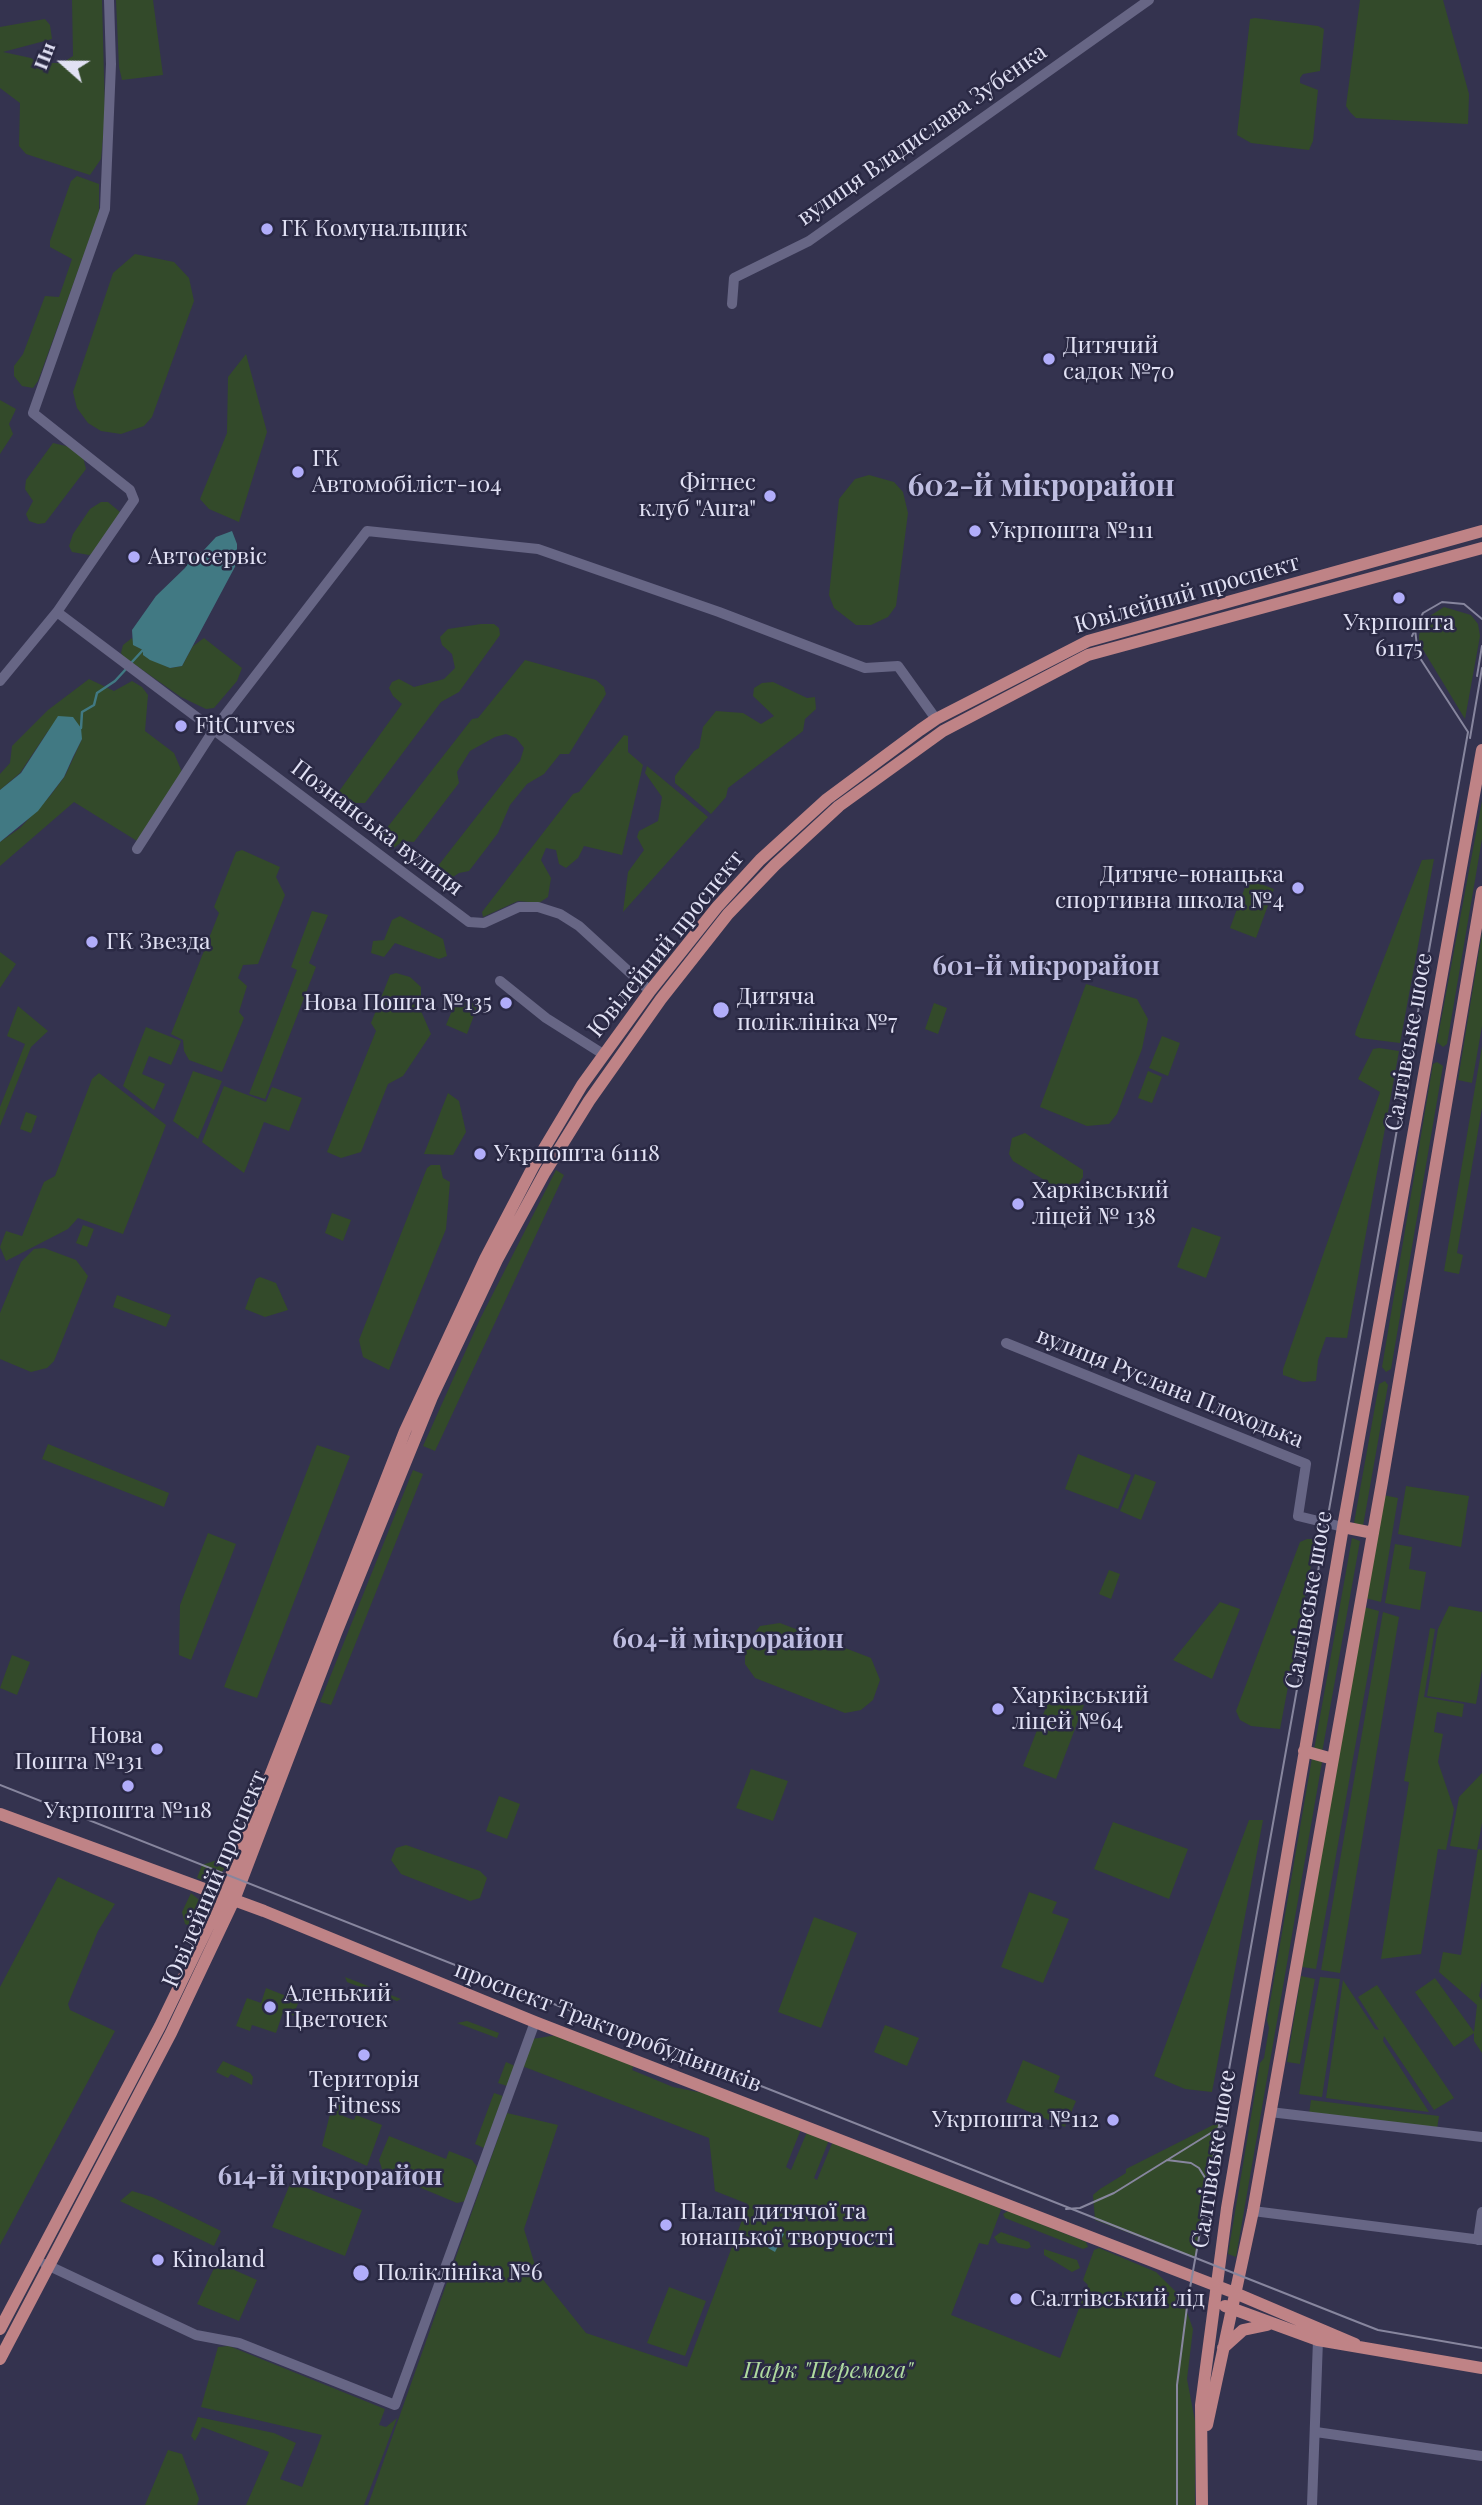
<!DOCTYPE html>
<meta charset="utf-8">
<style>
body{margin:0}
#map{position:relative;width:1482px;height:2505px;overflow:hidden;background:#34334f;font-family:"Playfair Display",serif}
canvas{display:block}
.north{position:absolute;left:28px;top:28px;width:70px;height:70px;-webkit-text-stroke:5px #2a2944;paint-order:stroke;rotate:291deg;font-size:19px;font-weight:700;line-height:28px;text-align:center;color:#e1e1f4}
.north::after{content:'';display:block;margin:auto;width:24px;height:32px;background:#e1e1f4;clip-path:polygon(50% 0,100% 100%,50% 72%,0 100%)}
</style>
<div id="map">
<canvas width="1482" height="2505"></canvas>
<div class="north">Пн</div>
</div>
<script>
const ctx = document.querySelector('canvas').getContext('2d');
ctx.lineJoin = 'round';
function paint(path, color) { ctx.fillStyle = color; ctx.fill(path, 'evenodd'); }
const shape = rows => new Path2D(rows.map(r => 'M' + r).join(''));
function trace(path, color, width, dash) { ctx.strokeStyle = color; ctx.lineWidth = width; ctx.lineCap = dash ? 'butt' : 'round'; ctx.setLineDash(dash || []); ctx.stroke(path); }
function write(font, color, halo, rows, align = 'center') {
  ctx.font = font + ' "Playfair Display",serif'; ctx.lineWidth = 5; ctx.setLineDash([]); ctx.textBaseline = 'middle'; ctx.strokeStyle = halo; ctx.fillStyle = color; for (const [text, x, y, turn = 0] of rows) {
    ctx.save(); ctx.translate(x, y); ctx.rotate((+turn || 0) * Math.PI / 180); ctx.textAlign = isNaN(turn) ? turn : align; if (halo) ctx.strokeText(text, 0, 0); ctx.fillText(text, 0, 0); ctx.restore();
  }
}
paint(shape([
 [72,0,102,0,105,115,101,159,90,175,26,154,19,146,20,103,0,88,0,27,45,19,50,25,52,39,3,52,31,58,38,63,62,63,73,56],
 [116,0,153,0,163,75,122,80,119,67],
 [1360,0,1443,0,1469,94,1468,124,1356,118,1350,112,1346,106],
 [1255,18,1318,26,1324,29,1320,71,1303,74,1300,78,1300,83,1318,90,1313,141,1309,150,1251,143,1237,135,1250,19],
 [77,176,99,184,99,213,38,381,33,388,22,386,14,376,14,366,23,354,45,296,59,297,72,259,50,247,50,241,71,181],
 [135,254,174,262,189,278,194,301,152,417,144,426,121,434,101,431,88,423,77,408,73,392,113,273],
 [246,354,267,432,239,522,209,509,200,499,227,433,228,377],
 [0,400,16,409,9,424,13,434,0,454],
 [53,443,70,447,83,457,86,469,45,523,38,524,29,521,26,514,33,501,25,489,26,480],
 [869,475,894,482,903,492,908,513,896,606,888,617,871,625,856,625,834,608,829,595,839,499,855,479],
 [101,502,108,502,120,512,120,517,96,552,89,555,72,552,69,546,73,534,90,509],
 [1444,607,1471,615,1478,624,1480,636,1465,719,1419,643,1419,635,1425,619],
 [481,624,494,624,499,628,500,635,459,692,441,702,365,803,355,803,346,812,333,806,332,801,402,704,393,696,389,688,392,682,399,679,414,687,444,679,455,668,452,654,442,645,440,637,448,629],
 [132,638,134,645,143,650,143,655,170,668,182,666,193,646,204,638,242,668,237,681,214,708,206,709,181,697,124,657,121,653,123,645],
 [525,660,596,680,604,687,606,694,569,754,560,754,544,774,527,784,510,805,498,833,469,871,459,873,441,885,431,876,434,871,520,761,524,748,516,738,506,734,495,737,470,751,457,772,459,783,414,842,403,841,391,850,382,842,383,833,472,719,478,718],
 [89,679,114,691,132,681,142,687,148,695,145,731,174,753,182,772,137,841,74,802,0,866,0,842,20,828,50,796,65,776,82,739,48,731,20,773,0,790,0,774,10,763,12,746,48,710],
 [773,682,807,698,815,697,816,709,805,719,803,731,728,788,726,797,711,814,675,783,675,776,694,751,699,748,703,727,716,711,743,713,761,724,774,716,753,696,754,688,762,683],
 [624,735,628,736,628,752,643,765,622,855,584,846,578,858,566,868,559,864,556,850,546,848,541,860,551,878,548,897,539,903,518,901,483,917,482,912,573,794,579,792],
 [647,766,708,817,623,912,628,872,644,850,637,837,639,831,658,821,662,797,645,773],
 [1482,801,1482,839,1447,1044,1443,1047,1437,1042],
 [242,850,280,867,276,877,285,895,258,964,243,965,238,978,247,986,239,1012,244,1018,222,1072,189,1060,184,1051,183,1040,171,1034,219,913,214,907,236,852],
 [1434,859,1400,1043,1360,1038,1355,1035,1356,1030,1422,860],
 [1248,879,1274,889,1256,938,1230,928],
 [312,911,328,915,309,963,316,967,265,1099,249,1094,297,970,291,967],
 [400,916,443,939,447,956,439,959,395,943,384,957,371,953,373,941,384,940,392,920],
 [1482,933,1482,1026,1472,1083,1458,1080],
 [0,952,16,964,0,988],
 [396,973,410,977,421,987,421,1011,431,1034,403,1076,388,1084,361,1152,341,1158,327,1152,376,1031,371,1023,390,975],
 [1086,984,1137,999,1148,1019,1142,1049,1117,1114,1109,1124,1087,1126,1040,1107],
 [459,994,479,1002,467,1034,446,1025],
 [934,1003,947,1008,938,1034,925,1029],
 [18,1006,48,1031,31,1047,0,1126,0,1107,25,1044,7,1036],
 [146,1027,181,1041,171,1065,149,1056,142,1074,165,1084,154,1110,123,1086],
 [1162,1036,1180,1043,1168,1076,1149,1068],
 [1482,1046,1482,1108,1457,1253,1463,1255,1459,1274,1444,1271],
 [1379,1048,1399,1051,1347,1338,1326,1337,1318,1360,1316,1381,1303,1382,1283,1375,1283,1369,1380,1092,1358,1079,1373,1049],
 [1437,1062,1443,1066,1391,1369,1386,1372,1382,1367,1433,1064],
 [193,1071,222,1081,198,1139,173,1121],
 [1148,1071,1162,1077,1152,1103,1138,1098],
 [99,1073,166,1125,123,1234,78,1218,68,1229,6,1261,0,1247,6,1231,22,1236,44,1182,55,1176,92,1079],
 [224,1086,266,1102,272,1087,302,1098,289,1131,264,1122,244,1173,202,1142],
 [448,1093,459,1101,466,1132,453,1155,424,1154],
 [26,1112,37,1116,31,1133,20,1129],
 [1025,1133,1083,1170,1083,1177,1075,1189,1069,1192,1061,1190,1013,1161,1009,1154,1012,1138],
 [431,1165,440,1165,443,1178,450,1182,446,1229,389,1370,363,1357,359,1340,427,1168],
 [556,1170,564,1175,435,1451,423,1446,480,1319],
 [332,1213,351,1220,343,1241,325,1233],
 [83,1225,94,1229,87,1247,76,1243],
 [1192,1227,1221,1237,1206,1278,1177,1267],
 [44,1248,76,1260,88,1276,54,1361,47,1368,31,1372,0,1359,0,1313,21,1262,34,1249],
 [260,1277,276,1283,288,1310,265,1317,245,1309,256,1279],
 [117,1295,171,1315,166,1327,113,1307],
 [1385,1381,1388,1385,1363,1526,1354,1523,1379,1384],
 [48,1444,169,1493,164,1507,42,1459],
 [317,1445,350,1456,257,1698,224,1687],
 [1078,1454,1131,1475,1118,1509,1065,1489],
 [413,1470,423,1474,331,1705,320,1702],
 [1135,1474,1156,1482,1141,1520,1120,1511],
 [1406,1486,1469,1496,1461,1547,1398,1534],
 [1383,1495,1398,1498,1381,1602,1365,1598],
 [208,1533,236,1544,191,1660,179,1655,180,1605],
 [1352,1538,1360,1541,1322,1753,1314,1750],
 [1307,1539,1316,1539,1280,1729,1251,1726,1240,1720,1236,1711,1300,1542],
 [1395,1544,1412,1547,1409,1569,1426,1572,1420,1610,1385,1603],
 [1109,1570,1120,1574,1111,1599,1099,1594],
 [1220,1602,1240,1609,1212,1679,1173,1660],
 [1449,1606,1482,1612,1482,1670,1476,1704,1427,1696,1438,1629],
 [1364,1607,1379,1611,1316,1969,1302,1967],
 [1383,1612,1399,1617,1340,1973,1321,1970],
 [780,1623,871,1658,880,1680,873,1700,861,1710,845,1713,755,1678,745,1664,745,1645,760,1626],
 [1430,1628,1435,1629,1424,1697,1464,1704,1462,1717,1437,1712,1434,1732,1443,1734,1438,1762,1454,1809,1446,1850,1438,1849,1421,1954,1381,1959,1409,1782,1404,1781],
 [12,1655,30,1662,17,1695,0,1688],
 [1052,1692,1084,1705,1056,1779,1023,1766],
 [1312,1758,1322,1762,1236,2257,1228,2254,1260,2063,1264,2058,1269,2028,1267,2020],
 [751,1769,788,1781,773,1821,736,1808],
 [1482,1773,1482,1823,1477,1850,1450,1846,1459,1797],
 [499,1796,520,1804,507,1839,486,1831],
 [1249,1820,1263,1820,1212,2092,1185,2089,1154,2076],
 [1113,1822,1188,1849,1169,1899,1094,1869],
 [406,1845,480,1871,487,1878,480,1898,470,1901,401,1874,391,1860,396,1848],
 [1478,1849,1482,1850,1482,1981,1479,1996,1482,2000,1482,2053,1474,2041,1474,2033,1454,2047,1415,1992,1435,1978,1474,2032,1477,2005,1439,1972,1443,1952,1461,1955],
 [223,1858,229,1862,217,1879,208,1882,197,1878,202,1865],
 [58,1877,115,1904,98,1931,68,2004,70,2010,115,2031,0,2245,0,1987],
 [1029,1892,1057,1902,1052,1913,1069,1919,1043,1983,1001,1967],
 [191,1893,204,1904,206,1913,199,1930,185,1924,182,1912],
 [814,1917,857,1933,821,2028,778,2012],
 [1301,1976,1315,1979,1300,2064,1287,2062],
 [345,1977,401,1999,397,2001,347,1982],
 [1320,1977,1340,1979,1322,2097,1299,2094],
 [1343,1980,1375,2029,1379,2030,1358,1997,1377,1985,1454,2098,1434,2110,1384,2036,1383,2041,1429,2112,1326,2098],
 [266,1988,299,2001,295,2011,304,2014,303,2019,283,2012,276,2033,252,2025,250,2031,236,2026,247,1998,261,2003],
 [467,2021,499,2033,497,2038,457,2023],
 [885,2025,919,2038,907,2066,874,2052],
 [557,2035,634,2064,632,2070,673,2087,708,2094,801,2129,786,2167,791,2170,807,2132,829,2140,814,2178,817,2180,833,2141,1002,2207,988,2245,979,2243,951,2315,1060,2358,1088,2285,1083,2280,1094,2250,1099,2248,1156,2272,1182,2298,1193,2329,1187,2379,1195,2421,1195,2505,368,2505,507,2113,558,2125,524,2229,537,2272,586,2333,687,2367,748,2204,715,2191,709,2138,522,2066,532,2039],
 [1023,2060,1060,2076,1054,2092,1076,2101,1065,2127,1006,2102],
 [223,2061,250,2073,253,2077,252,2085,231,2074,228,2078,216,2072],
 [506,2062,515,2066,507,2086,498,2083],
 [494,2093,503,2096,484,2148,475,2144],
 [1311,2100,1439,2116,1437,2129,1309,2114],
 [333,2102,346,2107,343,2116,354,2120,356,2115,382,2125,367,2166,322,2146],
 [1219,2122,1195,2258,1095,2220,1093,2195,1100,2189,1126,2173,1126,2169],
 [389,2136,446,2159,449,2151,472,2160,478,2168,466,2201,457,2203,383,2172,379,2160],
 [291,2182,362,2210,345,2256,272,2227],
 [132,2191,152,2197,221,2231,214,2246,120,2201],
 [1008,2211,1086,2242,1088,2247,1083,2249,1005,2218,1003,2214],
 [1001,2232,1029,2242,1031,2247,1027,2249,998,2243,994,2237],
 [1044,2249,1077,2260,1080,2268,1072,2272,1044,2255],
 [223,2265,257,2280,239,2321,197,2304,215,2266],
 [669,2287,706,2301,685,2356,647,2343],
 [229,2346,385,2409,379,2425,386,2427,397,2418,364,2505,246,2505,269,2452,202,2427,195,2441,191,2436,198,2417,274,2433,296,2443,280,2479,302,2487,322,2435,201,2407,218,2347],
 [168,2450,182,2454,199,2499,197,2505,145,2505]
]), '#334a2a');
paint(shape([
 [232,531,237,544,237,563,182,666,170,668,150,660,143,655,143,650,133,645,132,630,156,596,185,568,192,557,203,551,216,537],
 [58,716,73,717,81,728,82,739,73,757,64,777,38,811,0,842,0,790,21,773],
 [778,2230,784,2234,775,2252,768,2248]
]), '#417983');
trace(shape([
 [131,663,143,650],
 [81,728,82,712,94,705,97,693,115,681,127,668]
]), '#417983', 2.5);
trace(shape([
 [732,304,734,278,809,241,1149,0],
 [57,612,469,922,484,923,519,907,538,907,560,914,579,926,650,991],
 [0,681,57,612,134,500,130,490,33,413,105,209,111,64,109,0],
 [137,849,215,728,367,531,538,549,719,612,865,668,898,666,936,719],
 [500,981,546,1018,603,1054],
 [1006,1343,1306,1464,1298,1516,1343,1527],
 [1270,2112,1482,2137],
 [1253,2211,1482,2240],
 [1478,2240,1482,2212],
 [45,2264,196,2335,239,2343,395,2405,535,2022],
 [1316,2432,1482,2456],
 [1312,2505,1318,2340]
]), '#676685', 10);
trace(shape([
 [1343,1527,1373,1533],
 [1304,1751,1333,1759],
 [0,1814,264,1911,535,2022,1235,2293,1355,2344],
 [1225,2306,1318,2340,1482,2368],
 [0,2329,160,2026,223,1896,405,1431,485,1259,533,1167,582,1085,650,991,717,907,760,860,827,799,920,730,936,719,1088,641,1482,531],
 [1223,2348,1243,2330,1267,2325],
 [0,2359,171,2033,234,1900,336,1633,432,1397,497,1260,545,1172,589,1101,661,999,728,914,775,865,839,806,943,731,1088,655,1482,548],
 [1207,2425,1253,2211,1382,1482,1482,892],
 [1202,2505,1201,2405,1227,2208,1343,1527,1482,750]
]), '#bf8386', 12);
trace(shape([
 [1412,636,1423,613,1442,602,1464,604,1482,619],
 [1477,676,1482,646],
 [1470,738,1482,668],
 [0,1785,1360,2323,1378,2330,1482,2348],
 [1167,2160,1191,2163,1199,2168,1209,2184],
 [1066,2209,1080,2208,1114,2193,1222,2126],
 [1177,2505,1177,2385,1188,2299,1468,732,1418,655,1415,629]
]), '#87869e', 2);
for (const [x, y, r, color] of [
 [267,229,7,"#b1adfa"],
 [1049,359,7,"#b1adfa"],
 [298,472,7,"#b1adfa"],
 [770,496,7,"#b1adfa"],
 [975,531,7,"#b1adfa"],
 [134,557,7,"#b1adfa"],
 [1399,598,7,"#b1adfa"],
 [181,726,7,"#b1adfa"],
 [1298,888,7,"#b1adfa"],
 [92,942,7,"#b1adfa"],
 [506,1003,7,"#b1adfa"],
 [721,1010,9,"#b1adfa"],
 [480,1154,7,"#b1adfa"],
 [1018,1204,7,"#b1adfa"],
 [998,1709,7,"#b1adfa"],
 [157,1749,7,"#b1adfa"],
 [128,1786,7,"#b1adfa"],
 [270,2007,7,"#b1adfa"],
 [364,2055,7,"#b1adfa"],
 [1113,2120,7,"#b1adfa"],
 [666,2225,7,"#b1adfa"],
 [158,2260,7,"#b1adfa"],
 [361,2273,9,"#b1adfa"],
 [1016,2299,7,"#b1adfa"]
]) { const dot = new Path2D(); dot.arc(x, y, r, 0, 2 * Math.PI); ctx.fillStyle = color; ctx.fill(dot); trace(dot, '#2a2944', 2.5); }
write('23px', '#e1e1f4', '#2a2944', [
 ["вулиця Владислава Зубенка",922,135,-35],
 ["Ювілейний проспект",1187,594,-16],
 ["Познанська вулиця",377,828,37],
 ["Ювілейний проспект",666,944,-51],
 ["Салтівське шосе",1409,1042,-80],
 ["вулиця Руслана Плоходька",1170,1388,22],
 ["Салтівське шосе",1309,1600,-80],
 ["Ювілейний проспект",215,1879,-67],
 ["проспект Тракторобудівників",608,2027,21],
 ["Салтівське шосе",1214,2159,-81]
]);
write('23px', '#e1e1f4', '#2a2944', [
 ["ГК Комунальщик",281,229],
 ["Дитячий",1063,346],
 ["садок №70",1063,372],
 ["ГК",312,459],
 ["Автомобіліст-104",312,485],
 ["Фітнес",756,483,"right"],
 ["клуб \"Aura\"",756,509,"right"],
 ["Укрпошта №111",989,531],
 ["Автосервіс",148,557],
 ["Укрпошта",1399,623,"center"],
 ["61175",1399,649,"center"],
 ["FitCurves",195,726],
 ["Дитяче-юнацька",1284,875,"right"],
 ["спортивна школа №4",1284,901,"right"],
 ["ГК Звезда",106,942],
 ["Дитяча",737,997],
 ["поліклініка №7",737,1023],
 ["Нова Пошта №135",492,1003,"right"],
 ["Укрпошта 61118",494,1154],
 ["Харківський",1032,1191],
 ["ліцей № 138",1032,1217],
 ["Харківський",1012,1696],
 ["ліцей №64",1012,1722],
 ["Нова",143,1736,"right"],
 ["Пошта №131",143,1762,"right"],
 ["Укрпошта №118",128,1811,"center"],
 ["Аленький",284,1994],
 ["Цветочек",284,2020],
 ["Територія",364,2080,"center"],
 ["Fitness",364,2106,"center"],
 ["Укрпошта №112",1099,2120,"right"],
 ["Палац дитячої та",680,2212],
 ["юнацької творчості",680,2238],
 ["Kinoland",172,2260],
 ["Поліклініка №6",377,2273],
 ["Салтівський лід",1030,2299]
], 'left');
write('italic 23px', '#afda9f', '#2a2944', [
 ["Парк \"Перемога\"",828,2371]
]);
write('bold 26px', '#bebde0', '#2a2944', [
 ["601-й мікрорайон",1046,967],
 ["604-й мікрорайон",728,1640],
 ["614-й мікрорайон",330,2177]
]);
write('bold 30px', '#bebde0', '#2a2944', [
 ["602-й мікрорайон",1041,487]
]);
</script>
